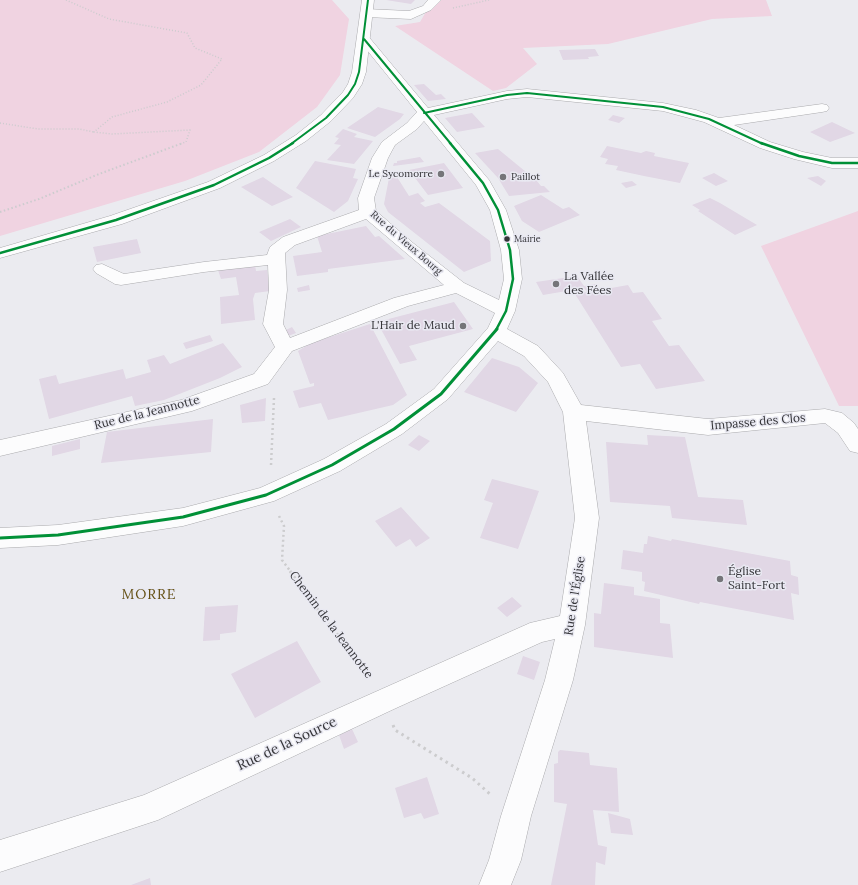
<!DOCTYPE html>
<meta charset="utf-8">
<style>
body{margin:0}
canvas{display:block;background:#ebebf0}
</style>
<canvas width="858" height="885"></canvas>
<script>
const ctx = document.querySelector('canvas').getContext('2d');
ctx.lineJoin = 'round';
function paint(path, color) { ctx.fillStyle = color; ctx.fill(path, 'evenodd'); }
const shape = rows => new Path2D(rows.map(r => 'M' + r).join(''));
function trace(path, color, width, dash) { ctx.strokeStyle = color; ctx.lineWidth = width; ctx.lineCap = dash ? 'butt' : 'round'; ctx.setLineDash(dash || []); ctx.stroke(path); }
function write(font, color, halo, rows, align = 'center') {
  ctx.font = font + ' Lora,serif'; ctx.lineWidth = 3; ctx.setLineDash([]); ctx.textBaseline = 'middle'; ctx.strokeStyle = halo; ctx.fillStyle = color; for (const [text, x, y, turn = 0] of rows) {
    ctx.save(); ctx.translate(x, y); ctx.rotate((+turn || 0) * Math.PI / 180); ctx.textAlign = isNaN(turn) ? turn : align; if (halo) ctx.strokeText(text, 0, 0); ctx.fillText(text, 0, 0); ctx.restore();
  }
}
paint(shape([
 [0,0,332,0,349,19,340,75,317,107,259,152,185,181,0,236],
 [433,0,766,0,772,16,712,19,608,44,523,48,537,64,506,88,493,91,395,26,420,22],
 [858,211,858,406,839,406,761,246]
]), '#f0d3e1');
paint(shape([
 [386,0,415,0,411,4],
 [595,49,599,56,588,57,589,59,563,60,559,50],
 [424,84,436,95,441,94,446,99,428,101,414,85],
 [378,107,404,114,400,119,375,137,347,128],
 [472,113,485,127,457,132,445,118],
 [613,115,625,118,619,123,608,120],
 [832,122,855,133,830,142,810,132],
 [343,129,357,134,354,137,373,141,354,164,327,160,341,145,334,144,339,138,335,137],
 [607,146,641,153,646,151,655,153,654,156,689,163,680,183,644,176,616,170,618,166,605,164,608,159,600,157],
 [498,149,537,181,541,186,544,186,550,192,509,196,498,178,475,153],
 [420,157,424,162,393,166,394,163,397,163,397,161],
 [315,161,356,169,353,178,358,179,348,201,334,212,296,188],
 [444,163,463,188,428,195,409,170],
 [714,173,728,181,716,186,702,178],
 [818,176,826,181,821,186,807,178],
 [263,177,273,184,293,197,272,206,241,187],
 [397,177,409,196,418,193,425,201,420,203,425,207,439,203,490,241,491,261,464,272,388,212,384,204,389,178],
 [632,181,637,185,626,188,621,183],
 [541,195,563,209,569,207,580,215,539,232,522,221,514,206],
 [710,198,720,203,757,225,735,235,698,211,700,210,692,205],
 [290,219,301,227,271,241,259,232],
 [366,226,375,237,379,236,405,259,328,269,328,272,297,276,293,256,322,252,317,236],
 [137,239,141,253,97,262,93,247],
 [255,265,256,271,267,270,270,291,255,293,253,299,255,320,221,324,220,297,239,295,236,277,221,279,218,270],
 [577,276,584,286,596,284,600,290,628,285,633,293,643,292,662,319,652,321,669,346,679,345,705,381,656,389,640,364,621,367,575,294,587,292,584,288,543,295,536,282],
 [309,285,310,290,298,292,297,288],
 [454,302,473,329,409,346,417,360,400,364,377,322],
 [370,324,407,395,393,405,328,420,321,403,299,408,293,391,314,386,314,383,310,384,298,351,311,343],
 [292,327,296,333,288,336,284,331],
 [210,335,213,341,186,349,183,343],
 [223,343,242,367,220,378,164,400,135,406,132,396,49,419,39,379,56,375,59,384,123,369,126,379,151,372,147,360,164,355,170,364],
 [492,358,519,367,538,383,516,412,464,392],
 [266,398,265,421,242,423,240,405],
 [213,419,211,452,101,463,107,432],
 [419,435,430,441,419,451,408,445],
 [647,435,685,437,698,497,743,500,747,525,672,518,670,506,610,502,606,442,648,445],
 [80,439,80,449,52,456,52,446],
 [492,479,539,491,518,549,480,538,493,503,484,500],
 [401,507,423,531,430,538,416,547,410,539,396,547,375,521],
 [648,536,671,541,672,539,790,561,791,575,798,577,799,595,791,593,794,620,700,602,699,604,644,591,645,582,642,581,642,572,621,569,623,550,643,553,644,544,647,544],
 [604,583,634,587,634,595,660,599,660,623,670,624,673,658,594,647,594,613,601,614],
 [512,597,522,606,507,617,497,608],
 [238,605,236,632,220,634,220,640,203,641,205,607],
 [297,641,321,682,255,718,231,674],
 [523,656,540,662,534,680,517,674],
 [352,729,358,742,344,749,339,735],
 [560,750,589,753,590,765,617,768,619,812,593,810,598,845,607,847,605,865,596,862,595,885,551,885,567,804,554,802,554,764,558,763,558,752],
 [427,777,439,814,424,819,421,813,404,818,395,788],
 [608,813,630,819,633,835,611,833],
 [150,878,151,885,131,885]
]), '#e1d7e5');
const minor = shape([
 [428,0,441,0,431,10,411,19,366,17,360,13,366,9,409,11,423,6,428,0],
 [364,35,368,36,428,108,507,91,527,89,663,103,696,110,719,118,822,104,827,105,829,108,827,111,822,112,734,125,770,142,803,152,832,158,858,158,858,168,832,168,794,159,760,148,704,122,663,111,527,97,507,99,434,115,489,180,506,210,519,250,522,279,515,311,507,329,538,346,563,373,581,405,708,419,825,409,842,413,854,423,858,429,858,453,850,451,838,433,825,423,708,435,586,421,599,518,585,625,573,680,531,816,521,860,511,885,479,885,489,860,501,816,545,680,555,639,542,642,394,709,158,820,0,872,0,840,144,795,530,623,560,616,575,518,563,412,548,382,524,356,498,341,448,399,402,434,340,471,274,501,183,526,58,545,0,548,0,528,58,525,183,508,260,488,324,459,386,424,434,389,488,328,495,313,456,293,408,306,292,351,268,384,192,411,0,456,0,440,181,400,254,374,275,347,263,324,269,290,268,265,204,272,121,285,115,284,96,273,93,269,96,265,102,264,124,274,204,262,267,255,270,247,283,237,359,210,358,198,372,158,382,142,407,123,417,112,358,39,364,35],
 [424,121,476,185,490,210,501,250,504,279,499,300,464,283,413,243,376,211,374,198,388,158,395,145,417,129,424,121],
 [366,219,444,285,394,298,290,338,283,324,287,290,285,253,295,245,366,219]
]);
const major = shape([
 [362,0,374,0,366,72,362,84,353,98,331,121,306,141,274,161,220,188,122,224,0,258,0,248,110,216,208,182,264,155,296,135,321,115,343,92,348,84,352,72,362,0]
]);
trace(minor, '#aaaaad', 1);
trace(major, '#aaaaad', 1);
trace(shape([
 [66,0,109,19,187,33,195,48,222,59,201,85,167,102,112,117,94,132,112,134,190,130,186,142,180,144],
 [453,8,489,0],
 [0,123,38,129,79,129,94,132]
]), '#ccccce', 1.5, [1, 2]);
trace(shape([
 [0,212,39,199,99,174,183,143]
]), '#ccccce', 2, [1.5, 2.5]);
trace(shape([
 [271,465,274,398],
 [279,516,284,526,282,560,291,572]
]), '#ccccce', 2.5, [2, 3]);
trace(shape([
 [290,571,321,614,372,677],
 [393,725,395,730,472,778,491,795]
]), '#ccccce', 3, [2.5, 4]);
paint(minor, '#fcfcfd');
paint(major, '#fcfcfd');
trace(shape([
 [364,39,451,144],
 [424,113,507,95,527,93,663,107,709,119,763,144],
 [291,144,326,118,348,95,355,84,359,72,368,0]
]), '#009037', 2);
trace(shape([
 [450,143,483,183,498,210,510,250,513,279,506,311,496,330],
 [761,143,799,156,832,163,858,163],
 [0,253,116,220,214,185,269,158,293,143]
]), '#009037', 2.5);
trace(shape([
 [0,538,58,535,183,517,266,495,332,465,394,429,441,394,497,329]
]), '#009037', 3);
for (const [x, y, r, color] of [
 [441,174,4,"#757579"],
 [503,177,4,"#757579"],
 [507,239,3.5,"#353539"],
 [556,284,4,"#757579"],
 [463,326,4,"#757579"],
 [720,579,4,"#757579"]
]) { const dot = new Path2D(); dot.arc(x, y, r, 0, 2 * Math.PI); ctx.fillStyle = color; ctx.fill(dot); trace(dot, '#e9e9f2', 1.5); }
write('9px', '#353539', '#e9e9f2', [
 ["Mairie",514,239]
], 'left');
write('10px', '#353539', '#e9e9f2', [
 ["Le Sycomorre",433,174],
 ["Paillot",511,177,"left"]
], 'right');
write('10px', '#353539', '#e9e9f2', [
 ["Rue du Vieux Bourg",406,243,41]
]);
write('12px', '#353539', '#e9e9f2', [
 ["La Vallée",564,277],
 ["des Fées",564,291],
 ["L'Hair de Maud",455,326,"right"],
 ["Église",728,572],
 ["Saint-Fort",728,586]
], 'left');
write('12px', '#353539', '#e9e9f2', [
 ["Rue de la Jeannotte",147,413,-14],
 ["Impasse des Clos",758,422,-5],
 ["Rue de l'Église",575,596,-81],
 ["Chemin de la Jeannotte",331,625,53]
]);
ctx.letterSpacing = '1px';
write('14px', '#655115', '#e9e9f2', [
 ["MORRE",149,595]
]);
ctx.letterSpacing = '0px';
write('14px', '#353539', '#e9e9f2', [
 ["Rue de la Source",287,744,-25]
]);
</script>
